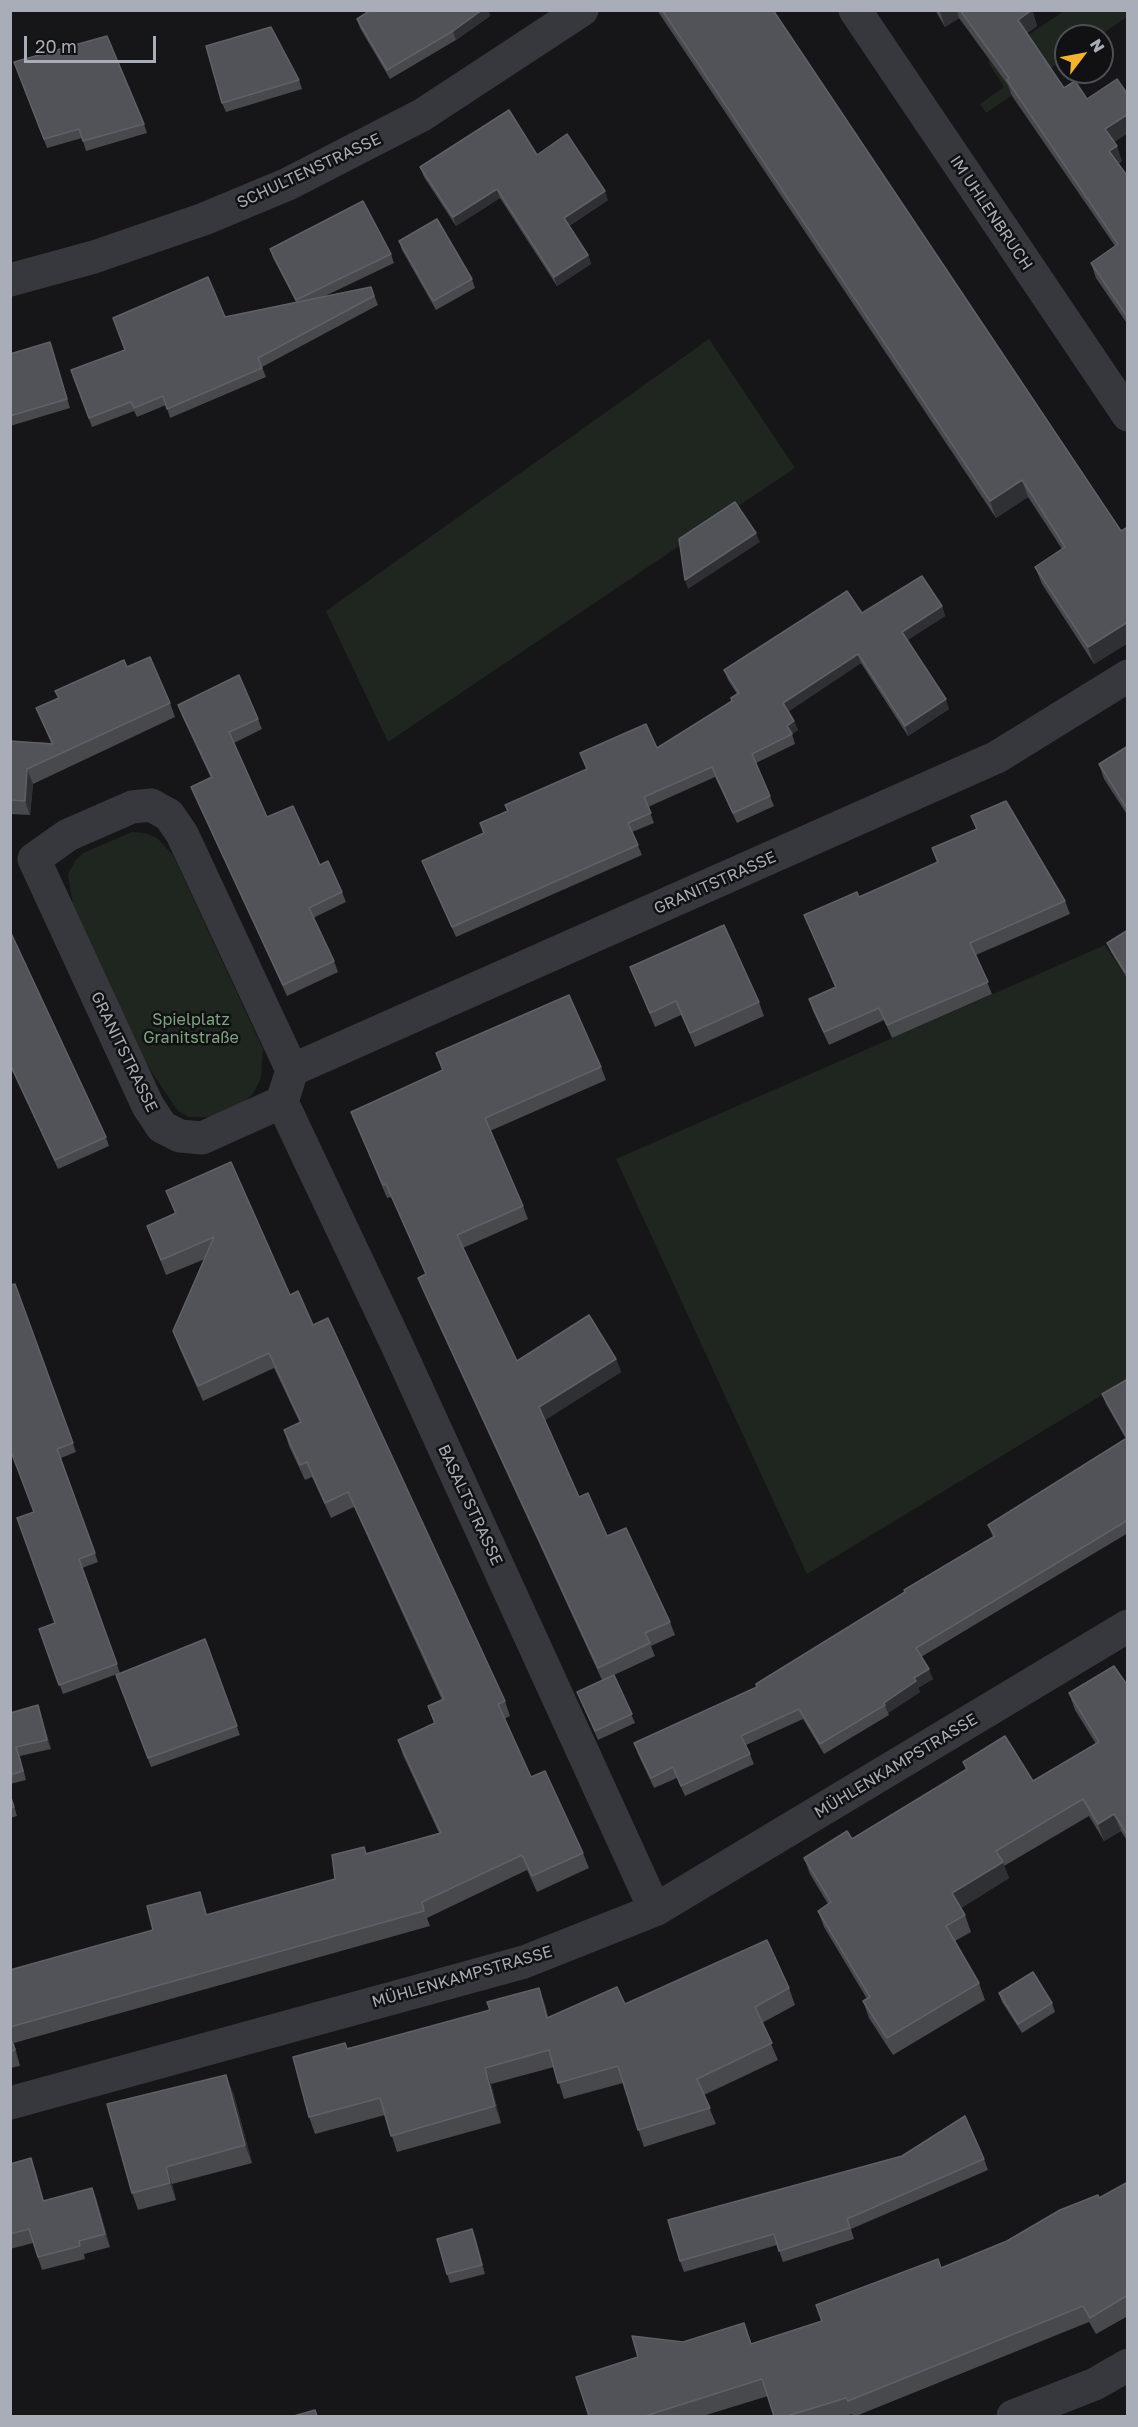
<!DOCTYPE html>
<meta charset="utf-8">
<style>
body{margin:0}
#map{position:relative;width:1138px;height:2427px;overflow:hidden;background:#161618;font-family:"Golos Text",sans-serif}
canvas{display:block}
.frame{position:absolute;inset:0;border:12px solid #a8adb8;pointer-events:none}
.north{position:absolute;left:1054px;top:24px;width:60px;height:60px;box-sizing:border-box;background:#111113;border:2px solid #4d4f55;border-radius:50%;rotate:58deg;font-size:16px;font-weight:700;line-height:24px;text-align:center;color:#a8adb8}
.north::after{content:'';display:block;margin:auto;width:21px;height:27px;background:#f2b134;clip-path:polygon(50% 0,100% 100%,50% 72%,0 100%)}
.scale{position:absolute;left:24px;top:36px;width:132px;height:27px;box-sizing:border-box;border:3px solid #a8adb8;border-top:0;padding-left:8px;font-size:18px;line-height:21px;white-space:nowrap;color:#a8adb8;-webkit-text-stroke:4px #111113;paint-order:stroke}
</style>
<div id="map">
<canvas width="1138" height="2427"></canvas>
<div class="frame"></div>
<div class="north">N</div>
<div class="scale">20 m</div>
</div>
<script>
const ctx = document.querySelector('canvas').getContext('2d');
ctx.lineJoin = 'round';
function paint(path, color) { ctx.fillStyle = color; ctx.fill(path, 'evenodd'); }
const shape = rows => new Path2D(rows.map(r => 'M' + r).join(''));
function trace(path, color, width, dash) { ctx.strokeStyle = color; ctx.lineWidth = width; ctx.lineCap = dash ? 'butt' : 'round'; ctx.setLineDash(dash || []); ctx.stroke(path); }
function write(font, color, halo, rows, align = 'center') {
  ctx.font = font + ' "Golos Text",sans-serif'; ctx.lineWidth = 5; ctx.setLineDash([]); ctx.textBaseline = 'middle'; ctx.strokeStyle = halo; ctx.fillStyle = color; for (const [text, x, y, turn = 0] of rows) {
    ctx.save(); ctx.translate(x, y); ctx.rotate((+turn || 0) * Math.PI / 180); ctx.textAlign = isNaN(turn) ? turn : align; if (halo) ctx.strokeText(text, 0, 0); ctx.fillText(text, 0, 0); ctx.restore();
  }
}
paint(shape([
 [1064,11,1127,11,1127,17,1099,36,1066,36,1066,58,986,113,980,104,1004,87,988,62],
 [709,339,795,468,388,742,326,611],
 [132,832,145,833,157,838,173,855,263,1049,261,1078,254,1092,243,1104,213,1117,189,1117,178,1111,142,1058,73,907,68,874,75,861,83,853],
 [1105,945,1128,980,1127,1380,807,1574,616,1159]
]), '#1e261f');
trace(shape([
 [855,10,1128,415],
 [10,280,94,257,204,219,288,184,422,115,582,10],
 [151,805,169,815,182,834,292,1070,282,1102,202,1138,180,1136,162,1127,148,1106,34,859,68,835,132,807,151,805],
 [292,1070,997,757,1128,676],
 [282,1102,397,1345,655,1910],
 [10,2103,524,1962,655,1910,1128,1626],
 [1013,2416,1095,2384,1128,2365]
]), '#37383d', 33);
paint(shape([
 [371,10,488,10,490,16,456,40,390,79,360,28,357,19],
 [657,10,773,10,1121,531,1128,527,1128,643,1094,664,1042,584,1035,567,1062,549,1049,529,1028,497,996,518],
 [935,10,1032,10,1037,26,1027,33,1064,88,1087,99,1128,133,1114,142,1122,161,1118,164,1128,177,1128,325,1096,278,1091,263,1115,246,1012,96,1008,85,959,18,945,27],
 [14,62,144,124,147,133,86,151,82,138,47,148],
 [299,80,302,89,226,112,222,103],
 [537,155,608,200,569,226,588,255,591,264,557,286,500,198,456,226,424,177,420,167],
 [399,241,472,279,475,288,436,310,402,250],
 [270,249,391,254,394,263,325,296,371,287,378,305,262,367,266,377,170,418,166,405,137,417,134,411,92,427,71,370,225,317,296,302,273,258],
 [53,351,70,408,10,426,10,354],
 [942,606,945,616,907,640,949,709,908,736,861,663,789,711,798,730,792,734,795,744,756,763,774,806,737,823,715,777,648,807,654,823,632,832,642,855,456,937,422,861,483,833,480,823,507,811,505,805,587,769,580,753,657,748,732,701,731,698,737,694,728,680,724,670,862,613],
 [127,667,170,703,175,717,33,784,30,815,10,814,10,741,51,743,36,708,58,698,55,691],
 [178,705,258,719,262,729,234,743,267,817,320,865,342,892,346,902,313,918,334,961,338,972,287,996,195,797,191,787,211,778,182,716],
 [1128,746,1128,816,1104,779,1099,764],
 [971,816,1065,901,1070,914,976,955,992,994,892,1038,884,1020,829,1045,813,1011,809,999,835,987,804,915,859,897,937,863,932,848,976,829],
 [1128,930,1128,980,1111,952,1107,943],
 [10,931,106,1137,109,1146,58,1169,10,1066],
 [630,967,759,1002,764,1016,695,1047,681,1015,655,1027],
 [436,1053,601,1067,606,1080,490,1131,523,1206,528,1219,463,1248,517,1361,616,1359,621,1372,544,1420,579,1497,670,1622,675,1635,651,1646,655,1656,614,1675,635,1723,598,1740,577,1692,602,1680,423,1291,418,1278,426,1274,391,1197,387,1198,351,1112,442,1070],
 [166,1191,290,1295,313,1325,505,1701,510,1716,504,1719,531,1777,583,1853,589,1868,537,1892,527,1870,427,1918,430,1926,14,2043,20,2066,10,2068,10,1970,153,1930,205,1907,207,1915,335,1879,364,1847,366,1853,439,1833,403,1755,398,1740,434,1723,428,1706,442,1700,354,1507,331,1518,312,1477,305,1480,289,1446,284,1430,300,1423,274,1368,203,1401,179,1347,173,1331,205,1259,166,1275,147,1226,175,1214],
 [15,1284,76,1452,61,1458,98,1562,82,1568,120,1673,63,1694,39,1629,55,1623,34,1512],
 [1128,1379,1128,1533,921,1657,933,1679,918,1688,920,1692,888,1713,889,1715,824,1754,803,1719,746,1745,754,1764,685,1796,677,1778,654,1788,638,1754,634,1743,756,1687,993,1537,988,1525,1126,1439,1106,1404,1102,1394],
 [205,1639,240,1735,151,1767,116,1675],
 [1128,1684,1128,1842,1121,1831,1104,1841,1089,1816,1004,1866,1009,1878,961,1908,965,1915,971,1932,955,1941,979,1983,985,2000,893,2055,869,2018,863,2001,867,1999,824,1927,818,1911,828,1904,810,1874,804,1858,852,1839,966,1770,963,1762,1033,1781,1096,1744,1075,1710,1069,1693],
 [38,1705,51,1749,20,1756,26,1780,10,1784,10,1713],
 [10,1792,17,1816,10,1818],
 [789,1988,795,2005,762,2023,778,2060,704,2095,716,2124,644,2147,623,2083,564,2099,554,2067,491,2084,501,2123,397,2152,385,2115,315,2134,309,2117,347,2048,545,2004,548,2018,625,2004],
 [999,1993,1052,2003,1055,2012,1022,2033,1002,2002],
 [233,2092,252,2163,172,2184,176,2200,138,2210,132,2193],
 [31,2158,36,2172,44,2201,92,2188,97,2201,110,2247,84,2254,85,2259,42,2270,33,2243,10,2249,10,2164],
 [984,2159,988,2170,851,2229,854,2239,783,2262,777,2245,684,2272,680,2261],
 [1128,2182,1128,2316,1096,2334,1089,2322,856,2416,853,2416,852,2414,846,2416,774,2416,768,2396,703,2416,589,2416,683,2342,751,2344,822,2321,941,2268,1007,2241,1099,2198],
 [472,2229,485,2274,450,2283,447,2274]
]), '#47494d');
paint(shape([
 [482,10,488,10,490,16,456,40,453,31],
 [941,10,957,10,959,18,945,27,940,11],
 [1032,10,1037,26,1023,35,1018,20],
 [1128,114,1128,133,1111,144,1105,129],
 [1117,146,1122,161,1115,166,1109,151],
 [497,189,500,198,456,226,453,217],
 [605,191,608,200,567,227,564,218],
 [588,255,591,264,557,286,554,277],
 [1022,480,1028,497,996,518,990,501],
 [756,533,760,542,688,589,685,580],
 [942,606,945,616,905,642,902,632],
 [1128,622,1128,643,1094,664,1088,647],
 [858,654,861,663,787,712,783,703],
 [946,699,949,709,908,736,905,726],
 [794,721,798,730,791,735,787,726],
 [27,769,33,784,30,815,25,801],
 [616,1359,621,1372,544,1421,539,1407],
 [929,1669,933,1679,918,1688,920,1692,888,1713,884,1703,914,1678],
 [38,1705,41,1714,51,1749,47,1740],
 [1114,1814,1121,1831,1104,1841,1098,1824],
 [1003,1862,1009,1878,958,1910,952,1893],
 [539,1988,545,2004,553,2035,547,2018],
 [10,2034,14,2043,20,2066],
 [485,2068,491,2084,501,2123,495,2106],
 [226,2075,233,2092,252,2163,245,2145],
 [31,2158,36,2172,47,2215,43,2201],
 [166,2167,172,2184,176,2200,170,2183],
 [92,2188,97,2201,110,2247,105,2234],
 [472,2229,476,2238,485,2274,482,2265]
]), '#2f3033');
const building = shape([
 [371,10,482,10,453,31,387,70,357,19,371,10],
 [662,10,773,10,1121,531,1128,527,1128,622,1088,647,1035,567,1065,547,1043,512,1022,480,990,501,662,10],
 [960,10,1032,10,1018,20,1064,88,1075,81,1087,99,1117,79,1128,95,1128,114,1105,129,1117,146,1109,151,1128,177,1128,318,1091,263,1118,244,1007,80,1009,78,960,10],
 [271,27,299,80,222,103,206,46,271,27],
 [107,36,144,124,83,141,79,129,44,139,14,62,107,36],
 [509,110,537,155,567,134,605,191,564,218,588,255,554,277,497,189,453,217,420,167,509,110],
 [363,201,391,254,296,300,270,249,363,201],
 [437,219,472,279,433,301,399,241,437,219],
 [208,277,225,317,371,287,374,296,258,358,262,368,167,409,163,396,134,408,131,402,89,418,71,370,125,350,113,318,208,277],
 [50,342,67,399,10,416,10,354,50,342],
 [735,502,756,533,685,580,679,539,735,502],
 [922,576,942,606,902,632,946,699,905,726,858,654,783,703,794,721,787,726,792,734,752,754,770,796,733,813,712,767,644,797,651,813,628,823,638,845,452,927,422,861,484,833,480,823,508,811,505,805,587,769,580,753,646,724,657,748,732,701,731,698,739,693,724,670,847,591,862,613,922,576],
 [150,657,170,703,27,769,25,801,10,800,10,741,53,744,36,708,59,698,55,691,124,660,127,667,150,657],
 [239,675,258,719,229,732,267,817,293,806,320,865,328,861,342,892,309,908,334,961,283,985,191,787,212,777,178,705,239,675],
 [1128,746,1128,810,1099,764,1128,746],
 [1006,801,1065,901,970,943,988,982,887,1025,879,1008,824,1032,809,999,836,987,804,915,857,892,859,897,938,862,932,848,977,829,971,816,1006,801],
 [724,925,759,1002,690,1033,676,1001,650,1013,630,967,724,925],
 [1128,930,1128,970,1125,972,1107,943,1128,930],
 [10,931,106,1137,55,1160,10,1064,10,931],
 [569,995,601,1067,485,1118,523,1206,457,1235,517,1361,589,1315,616,1359,539,1407,579,1497,588,1493,607,1536,626,1528,670,1622,645,1633,650,1643,598,1668,418,1278,426,1274,386,1184,383,1185,351,1112,443,1070,436,1053,569,995],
 [231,1162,290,1295,298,1291,313,1325,328,1318,505,1701,498,1704,531,1777,545,1771,583,1853,532,1876,522,1855,422,1902,424,1911,10,2027,10,1970,153,1930,147,1906,200,1892,206,1915,335,1879,332,1855,364,1847,366,1854,441,1833,398,1740,435,1723,428,1706,444,1699,348,1492,325,1503,307,1462,300,1465,284,1430,301,1422,269,1353,198,1386,173,1331,214,1237,161,1260,147,1226,176,1213,166,1191,231,1162],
 [15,1284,73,1443,57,1449,95,1553,79,1559,117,1664,59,1685,39,1629,55,1623,17,1518,34,1512,10,1449,10,1285,15,1284],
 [1128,1379,1128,1520,916,1648,929,1669,914,1678,916,1681,884,1703,885,1705,820,1744,799,1709,741,1736,750,1754,681,1786,673,1767,651,1778,634,1743,757,1687,756,1684,905,1592,904,1590,995,1536,988,1525,1127,1438,1102,1394,1128,1379],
 [205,1639,237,1726,148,1758,116,1675,205,1639],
 [1114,1666,1127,1685,1128,1684,1128,1832,1126,1833,1114,1814,1098,1824,1083,1799,996,1851,1003,1862,952,1893,965,1915,946,1926,979,1983,887,2038,863,2001,870,1997,818,1911,831,1902,804,1858,847,1831,852,1839,967,1769,963,1762,1005,1736,1033,1781,1099,1742,1069,1693,1114,1666],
 [614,1675,632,1714,595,1731,577,1692,614,1675],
 [38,1705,47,1740,16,1747,23,1771,10,1775,10,1713,38,1705],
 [10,1795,14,1807,10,1808,10,1795],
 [767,1940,789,1988,755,2007,772,2043,697,2079,710,2108,638,2130,618,2066,558,2083,549,2050,485,2068,495,2106,391,2136,380,2098,309,2117,293,2057,345,2043,347,2049,490,2010,487,2002,539,1988,547,2018,617,1987,625,2004,767,1940],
 [1033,1972,1052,2003,1018,2024,999,1993,1033,1972],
 [10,2035,15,2050,10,2052,10,2035],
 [226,2075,245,2145,166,2167,170,2183,132,2193,107,2104,226,2075],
 [965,2116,984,2159,847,2219,850,2228,779,2251,774,2234,680,2261,668,2220,902,2156,965,2116],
 [31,2158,43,2201,92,2188,105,2234,79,2241,80,2246,38,2257,29,2229,10,2234,10,2164,31,2158],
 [1128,2182,1128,2295,1090,2318,1083,2306,848,2401,846,2398,787,2416,774,2416,762,2379,645,2416,589,2416,576,2377,638,2357,632,2336,683,2342,744,2323,751,2344,822,2321,816,2305,938,2259,941,2268,1007,2241,1060,2210,1098,2195,1099,2198,1128,2182],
 [472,2229,482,2265,447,2274,437,2239,472,2229],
 [315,2410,317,2416,294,2416,315,2410]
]);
paint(building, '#525359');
trace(building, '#5f6168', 1.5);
write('16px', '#a8adb8', '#111113', [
 ["SCHULTENSTRASSE",309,171,-25],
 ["IM UHLENBRUCH",991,213,56],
 ["GRANITSTRASSE",715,883,-24],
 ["GRANITSTRASSE",124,1052,64],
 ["BASALTSTRASSE",470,1505,65],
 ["MÜHLENKAMPSTRASSE",896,1766,-31],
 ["MÜHLENKAMPSTRASSE",462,1977,-16]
]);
write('16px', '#7fa381', '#111113', [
 ["Spielplatz",191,1020],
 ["Granitstraße",191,1038]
]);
</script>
